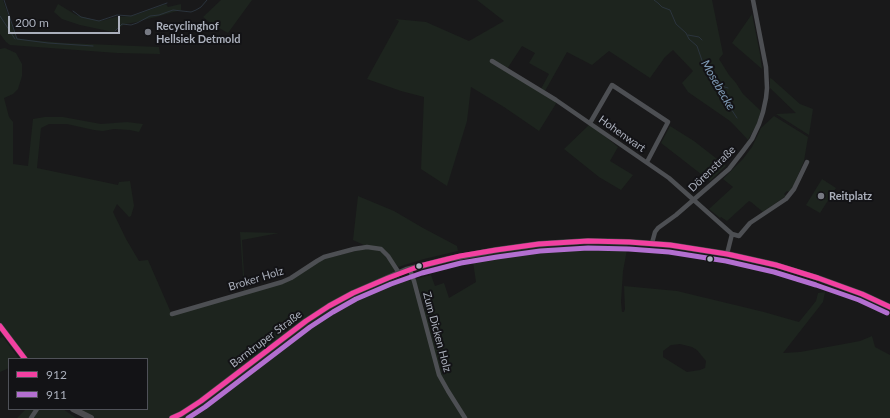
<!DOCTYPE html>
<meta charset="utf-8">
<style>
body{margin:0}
#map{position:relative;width:890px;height:418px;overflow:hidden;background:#19191a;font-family:Lato,sans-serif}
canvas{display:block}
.legend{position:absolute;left:8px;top:358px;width:140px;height:52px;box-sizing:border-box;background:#131316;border:1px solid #4f5158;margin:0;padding:5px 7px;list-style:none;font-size:12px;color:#aaafbb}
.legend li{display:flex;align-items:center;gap:8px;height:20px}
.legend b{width:20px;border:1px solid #4f5158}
.scale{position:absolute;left:8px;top:16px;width:112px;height:18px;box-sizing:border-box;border:2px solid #aaafbb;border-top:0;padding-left:5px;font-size:12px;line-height:14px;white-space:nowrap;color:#aaafbb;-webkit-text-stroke:3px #131316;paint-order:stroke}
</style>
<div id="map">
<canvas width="890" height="418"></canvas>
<ul class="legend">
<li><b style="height:5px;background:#f240a1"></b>912</li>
<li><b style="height:5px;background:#b36fd0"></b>911</li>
</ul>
<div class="scale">200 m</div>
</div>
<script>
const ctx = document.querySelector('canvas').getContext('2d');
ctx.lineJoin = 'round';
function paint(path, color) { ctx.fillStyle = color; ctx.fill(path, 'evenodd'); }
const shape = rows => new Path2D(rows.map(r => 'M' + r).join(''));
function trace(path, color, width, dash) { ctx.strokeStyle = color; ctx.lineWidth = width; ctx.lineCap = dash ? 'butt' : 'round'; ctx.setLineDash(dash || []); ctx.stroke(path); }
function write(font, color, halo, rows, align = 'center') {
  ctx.font = font + ' Lato,sans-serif'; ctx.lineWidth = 4; ctx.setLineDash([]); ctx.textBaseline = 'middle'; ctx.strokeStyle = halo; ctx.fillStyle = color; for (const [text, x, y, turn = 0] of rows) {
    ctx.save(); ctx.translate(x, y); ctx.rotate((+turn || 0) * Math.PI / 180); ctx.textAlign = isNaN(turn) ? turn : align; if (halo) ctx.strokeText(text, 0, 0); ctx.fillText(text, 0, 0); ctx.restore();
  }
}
paint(shape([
 [0,0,3,0,16,37,21,39,64,43,159,47,160,54,117,53,10,45,6,42,0,34],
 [221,0,252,0,228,33,212,24,203,17],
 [477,0,712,0,723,54,719,59,729,75,736,83,743,94,761,111,756,126,748,140,735,126,730,121,688,92,682,83,693,71,673,50,665,57,650,78,609,51,592,65,567,52,545,91,541,89,549,74,529,63,535,53,522,46,507,69,557,102,539,131,504,107,471,87,467,121,447,186,421,169,424,97,401,91,367,79,399,21,395,19,426,22,469,41,504,21],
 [58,4,76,15,95,20,101,21,116,17,130,16,138,14,166,4,168,7,181,4,181,10,156,17,143,20,137,22,125,24,113,32,80,25,62,19,54,12],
 [752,14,760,54,762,69,732,43],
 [5,48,16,53,22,64,22,76,18,89,13,94,4,98,9,117,13,122,13,164,28,166,33,119,45,117,63,117,101,124,127,122,143,124,139,132,130,130,114,129,103,131,94,130,67,124,49,124,41,128,37,168,118,185,119,182,130,181,134,206,131,216,129,217,117,204,113,212,126,239,139,261,148,260,172,315,283,283,317,261,367,248,382,251,396,270,402,282,414,280,423,312,425,311,423,302,415,279,431,275,435,286,444,283,449,298,476,282,472,255,538,247,628,244,623,271,621,302,622,312,624,312,625,309,624,286,677,291,764,312,799,322,816,301,818,293,825,292,823,302,783,353,800,352,844,344,860,341,872,336,875,347,890,355,890,418,86,418,75,409,147,409,147,359,29,359,0,322,0,49],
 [680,344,692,347,697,350,706,361,705,368,700,370,687,372,663,357,663,351,671,345],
 [770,78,772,79,800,104,813,109,809,135,776,114,796,113,770,88],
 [774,116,808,137,804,161,794,185,789,192,787,191,784,194,786,196,763,212,751,202,749,201,727,221,721,217,720,218,709,209,733,187,723,179,743,159,752,147,761,128],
 [590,124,618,147,610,161,633,175,621,190,599,177,564,149],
 [670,126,694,141,726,166,710,181,661,143],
 [822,179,836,188,820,213,806,205],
 [358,196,394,211,423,228,457,246,458,251,424,259,398,267,386,252,366,246,353,240],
 [240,232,279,233,242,240,245,291,244,292],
 [3,337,19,359,9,359,9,368,0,372,0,338],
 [26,409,63,409,76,418,17,418]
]), '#1d241e');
trace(shape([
 [4,0,17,39,48,43,93,46],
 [654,0,658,3,662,7,670,10,676,24,686,33,689,39,697,46,705,69,737,118],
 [73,11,81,17,99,21,117,15,131,16,167,3],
 [0,16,15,39],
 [115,31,122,24,131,25,137,23,150,16,159,15,173,10,191,12,196,10,201,7,207,0],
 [688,35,699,37,702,40],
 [714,82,721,86,728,88]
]), '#2b343d', 1);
trace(shape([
 [492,61,556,100,669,178,732,234],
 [590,123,612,85,668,122,647,162],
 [652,243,655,232,658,228,676,215,729,169,743,151,752,139,759,124,763,112,766,98,767,88,766,67,753,0],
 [727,254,732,234,739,236,750,223,786,199,794,189,807,162],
 [410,270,414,281,439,375,448,391,465,418],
 [172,314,282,282,291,278,317,261,324,257,354,249,367,247,381,249,388,256,399,273],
 [31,418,37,409]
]), '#4d4f53', 4.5);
trace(shape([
 [0,326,25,359],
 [73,409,91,418],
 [172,418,181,414,201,401,306,321,329,306,353,293,406,270,448,259,496,250,539,244,588,241,629,242,670,245,727,254,776,265,818,278,862,294,890,307]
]), '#4b4b4e', 6);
trace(shape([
 [0,326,25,359],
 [172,418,181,414,201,401,306,321,329,306,353,293,388,278,420,266,460,256,496,250,539,244,588,241,629,242,670,245,727,254,776,265,818,278,862,294,890,307]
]), '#f240a1', 5);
trace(shape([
 [188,418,205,407,310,327,333,312,356,299,391,284,422,273,461,263,497,257,540,251,588,248,629,249,669,252,726,261,774,272,816,285,859,300,887,313]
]), '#b36fd0', 5);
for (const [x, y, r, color] of [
 [148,32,4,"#777a83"],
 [821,196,4,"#777a83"],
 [710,259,3.5,"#aaafbb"],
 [419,266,3.5,"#aaafbb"]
]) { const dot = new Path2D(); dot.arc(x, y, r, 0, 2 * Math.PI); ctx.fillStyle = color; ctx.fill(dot); trace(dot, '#131316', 1.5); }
write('bold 11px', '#aaafbb', '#131316', [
 ["Recyclinghof",156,26],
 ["Hellsiek Detmold",156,39],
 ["Reitplatz",829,196]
], 'left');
write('11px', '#aaafbb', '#131316', [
 ["Hohenwart",622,134,35],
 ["Dörenstraße",712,169,-44],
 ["Broker Holz",256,279,-17],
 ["Zum Dicken Holz",437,332,75],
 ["Barntruper Straße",266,339,-37]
]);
write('italic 12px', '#809cb7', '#131316', [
 ["Mosebecke",718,85,60]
]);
</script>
